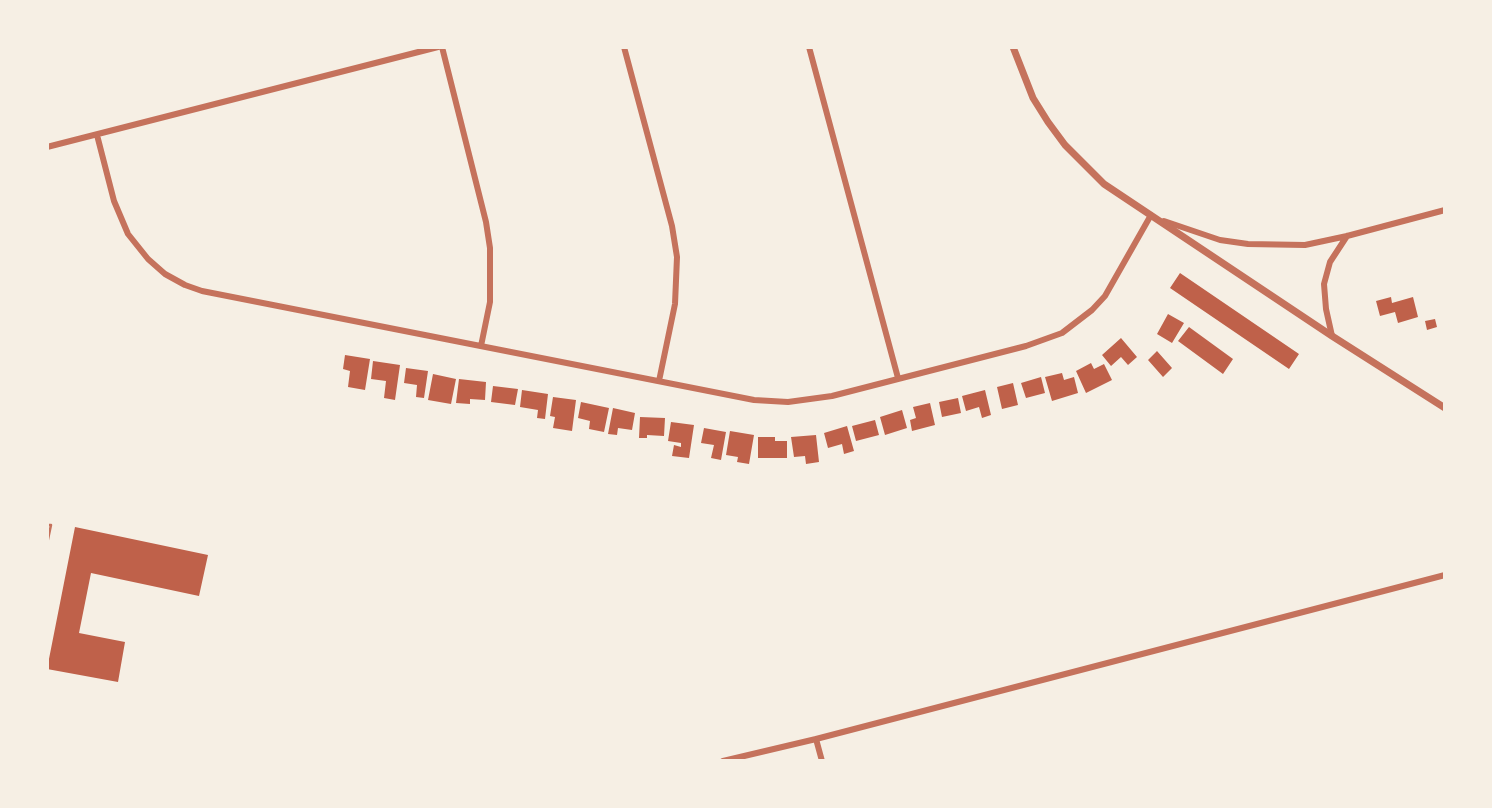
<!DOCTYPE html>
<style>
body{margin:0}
#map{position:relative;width:1492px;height:808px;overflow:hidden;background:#f6efe4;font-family:"Fira Sans",sans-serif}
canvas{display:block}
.frame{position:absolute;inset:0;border:49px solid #f6efe4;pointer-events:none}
</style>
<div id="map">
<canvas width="1492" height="808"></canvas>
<div class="frame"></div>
</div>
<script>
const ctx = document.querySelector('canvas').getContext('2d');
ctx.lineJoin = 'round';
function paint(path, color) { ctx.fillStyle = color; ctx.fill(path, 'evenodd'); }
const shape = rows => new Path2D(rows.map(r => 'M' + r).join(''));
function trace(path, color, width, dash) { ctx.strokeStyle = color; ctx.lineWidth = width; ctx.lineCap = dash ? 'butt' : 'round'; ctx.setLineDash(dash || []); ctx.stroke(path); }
paint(shape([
 [1180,273,1299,354,1289,369,1170,288],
 [1391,297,1392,303,1413,297,1418,317,1398,323,1395,312,1380,316,1376,301],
 [1168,314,1184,323,1172,343,1157,334],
 [1435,319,1437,327,1427,330,1425,321],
 [1189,327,1233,359,1223,374,1178,341],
 [1121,338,1137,357,1128,365,1121,357,1111,366,1102,355],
 [1157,351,1172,368,1163,377,1148,360],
 [345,355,370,359,365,390,348,387,350,371,343,369],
 [373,361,400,365,395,400,384,398,386,381,371,379],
 [1091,363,1094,369,1104,364,1112,380,1086,393,1076,371],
 [406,368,428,371,424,398,416,397,417,385,404,383],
 [1062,373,1064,380,1074,377,1078,393,1052,401,1045,377],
 [433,374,456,379,451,404,428,400],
 [1041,377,1045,393,1026,398,1021,383],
 [459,379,486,382,485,400,470,399,470,404,456,403],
 [1013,383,1018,405,1002,409,997,387],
 [493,386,518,389,515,405,491,402],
 [522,390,548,394,545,419,537,418,538,410,520,407],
 [985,390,991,415,982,418,979,407,966,411,962,396],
 [553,397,576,400,572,431,553,428,555,417,550,416],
 [958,398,961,413,942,417,939,402],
 [581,402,609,408,604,432,589,429,590,421,578,418],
 [930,403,935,425,912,431,910,420,916,418,913,407],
 [613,408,635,413,632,430,618,428,617,435,608,434],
 [902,410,907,428,885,435,880,417],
 [640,417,665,418,664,436,647,435,647,438,639,438],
 [875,420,879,435,856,441,852,426],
 [671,422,694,425,689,458,672,456,674,445,681,447,681,443,668,441],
 [847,426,854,451,844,454,842,444,828,448,824,433],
 [704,428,726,432,721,460,711,458,714,445,701,443],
 [730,431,754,435,749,464,737,462,738,457,726,455],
 [816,435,819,462,806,464,805,456,794,457,791,437],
 [758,437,775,437,775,441,787,441,787,458,758,458],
 [75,527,208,555,199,596,91,573,79,633,125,642,118,682,47,669]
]), '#bf614a');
trace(shape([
 [47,525,51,525,47,544]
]), '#c5725c', 2.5);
trace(shape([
 [442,47,486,222,490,248,490,302,481,346],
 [624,47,672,226,677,257,675,304,659,381],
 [809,47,898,378],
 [97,135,114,201,128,234,148,259,165,274,185,285,202,291,754,400,788,402,832,396,1026,346,1062,333,1092,310,1105,296,1151,215],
 [47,147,438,47],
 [1164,221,1220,240,1248,244,1305,245,1347,236,1445,210],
 [1332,336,1326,309,1324,284,1330,262,1347,236],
 [816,739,822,761],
 [723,761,816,739,1445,575]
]), '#c5725c', 6);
trace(shape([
 [1013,47,1033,98,1048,122,1065,145,1104,184,1332,336,1445,408]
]), '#c5725c', 7);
</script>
